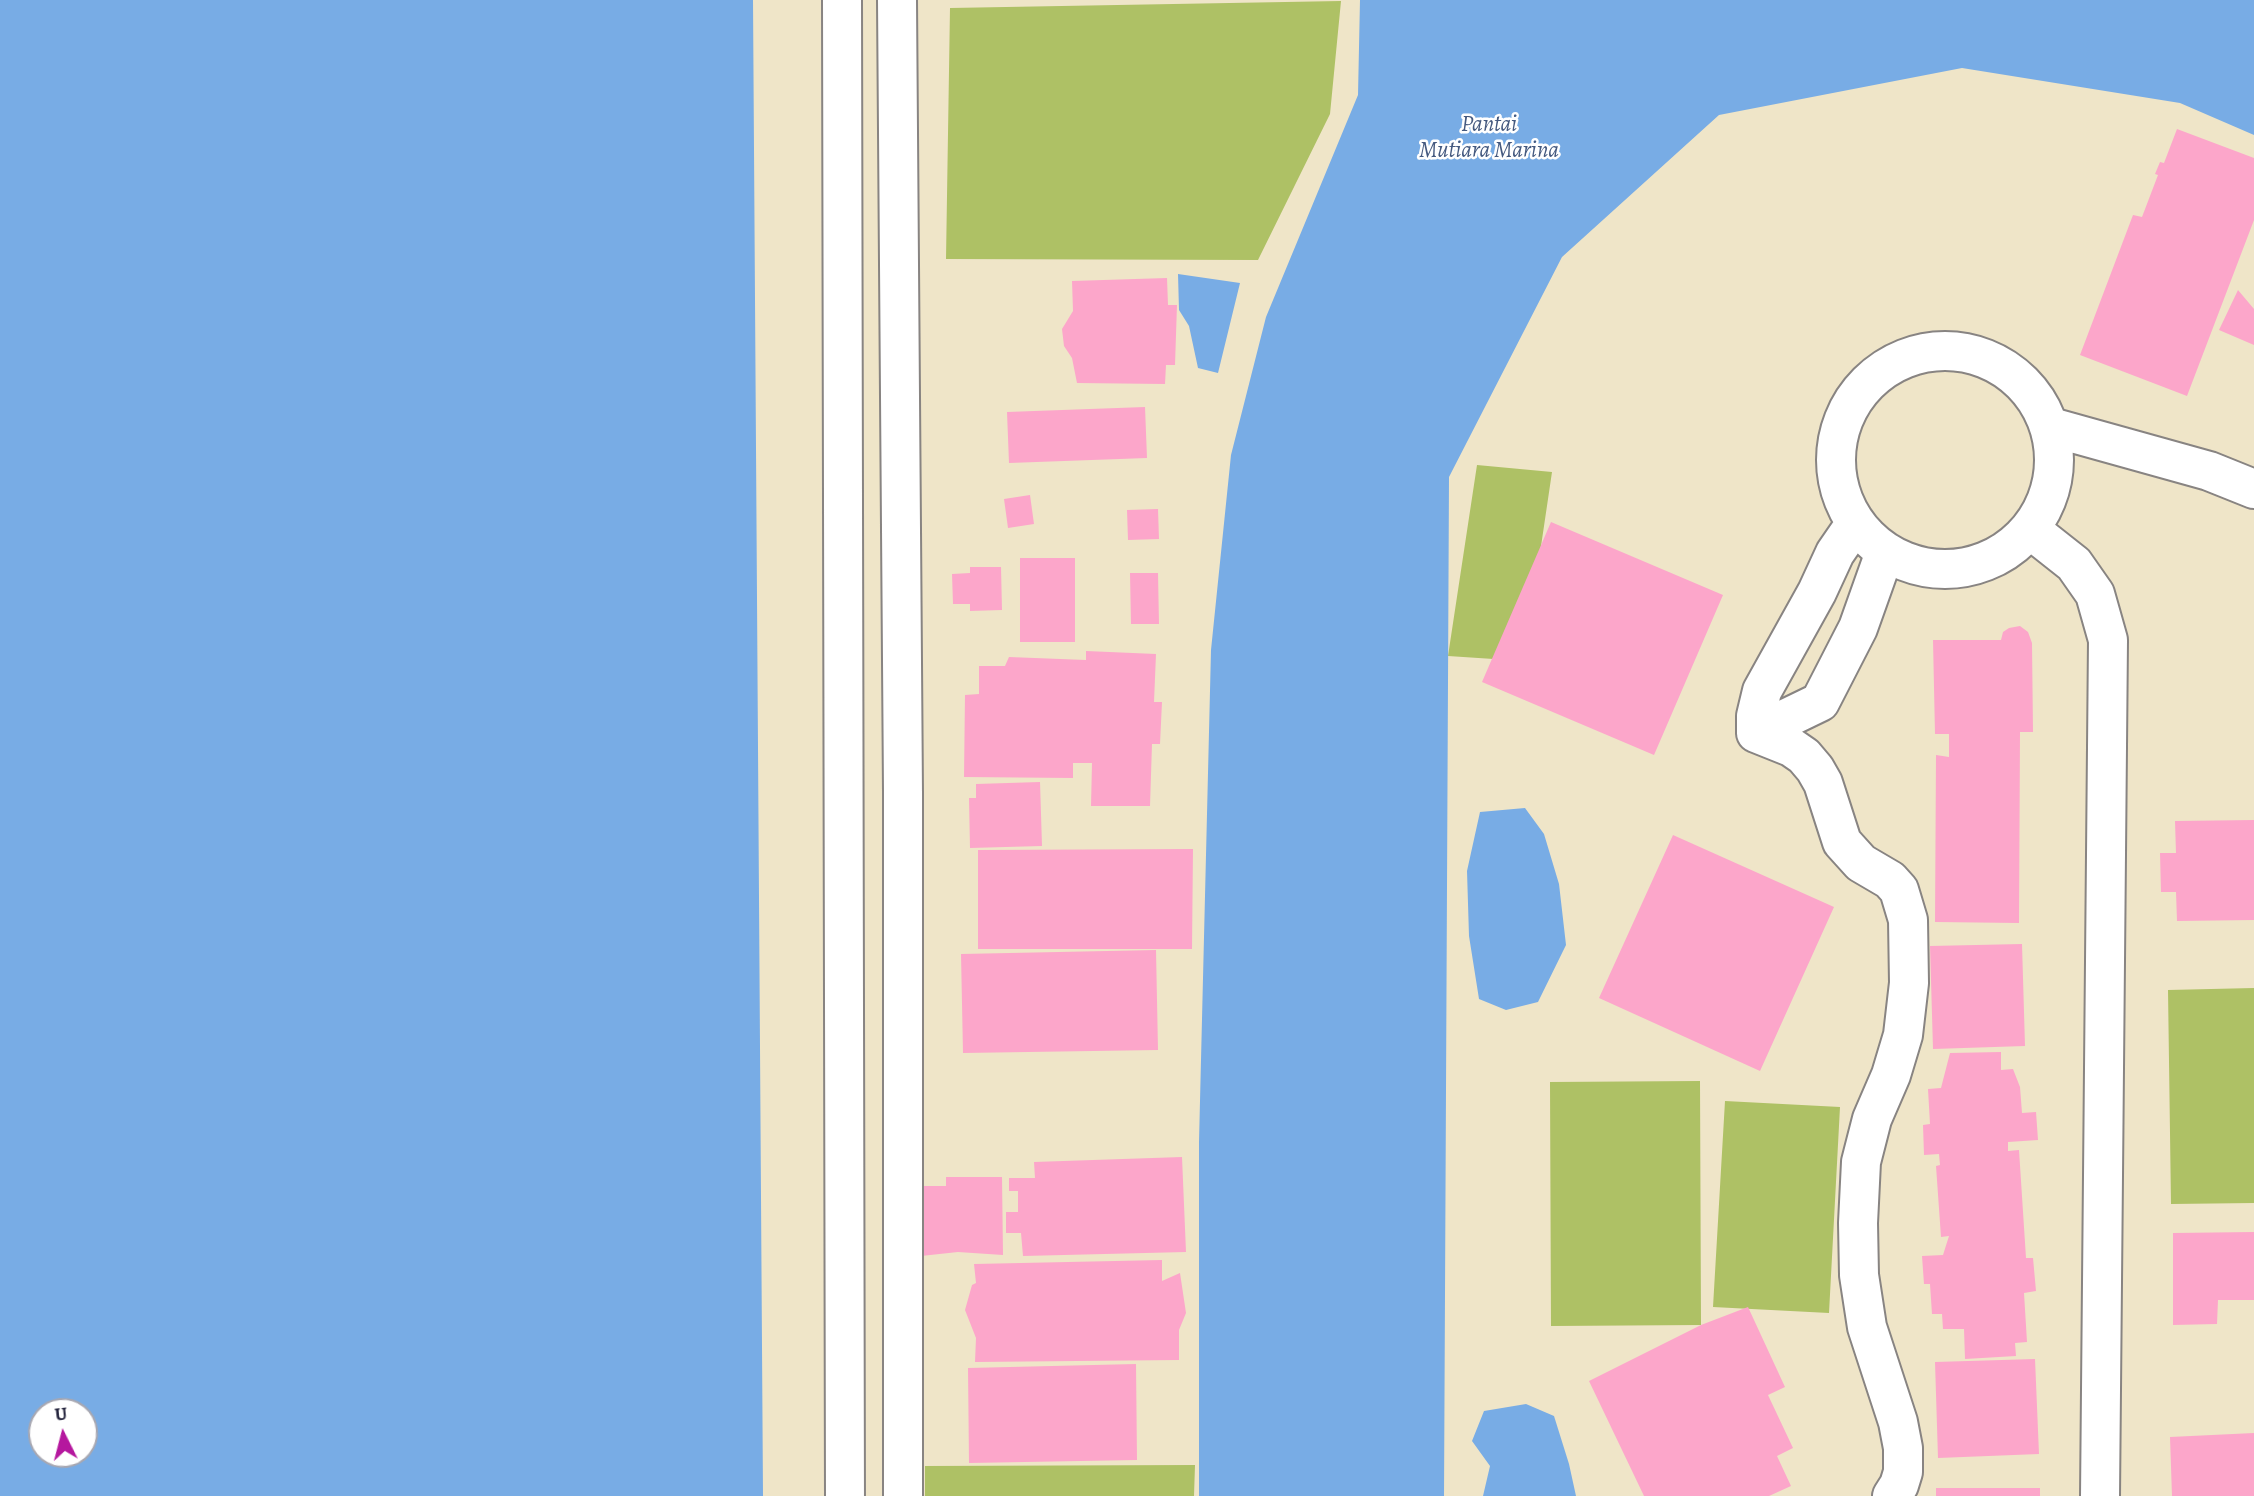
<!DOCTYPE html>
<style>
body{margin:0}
#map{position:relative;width:2254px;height:1496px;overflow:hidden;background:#efe5c8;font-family:Alegreya,serif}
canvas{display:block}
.north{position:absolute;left:28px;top:1398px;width:70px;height:70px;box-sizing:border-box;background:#fff;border:2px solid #a7a7b1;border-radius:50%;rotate:354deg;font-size:19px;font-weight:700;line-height:28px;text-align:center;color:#22223b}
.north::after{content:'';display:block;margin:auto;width:24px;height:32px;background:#b5179e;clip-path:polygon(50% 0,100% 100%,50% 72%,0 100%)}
</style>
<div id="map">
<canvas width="2254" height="1496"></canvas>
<div class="north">U</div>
</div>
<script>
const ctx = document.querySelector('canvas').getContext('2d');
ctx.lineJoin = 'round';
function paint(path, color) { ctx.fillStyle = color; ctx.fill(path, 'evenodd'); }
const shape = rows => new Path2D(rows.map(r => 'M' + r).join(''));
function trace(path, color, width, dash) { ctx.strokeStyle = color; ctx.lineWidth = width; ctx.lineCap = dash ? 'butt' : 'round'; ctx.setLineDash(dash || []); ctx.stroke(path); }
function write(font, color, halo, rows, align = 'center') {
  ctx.font = font + ' Alegreya,serif'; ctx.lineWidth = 5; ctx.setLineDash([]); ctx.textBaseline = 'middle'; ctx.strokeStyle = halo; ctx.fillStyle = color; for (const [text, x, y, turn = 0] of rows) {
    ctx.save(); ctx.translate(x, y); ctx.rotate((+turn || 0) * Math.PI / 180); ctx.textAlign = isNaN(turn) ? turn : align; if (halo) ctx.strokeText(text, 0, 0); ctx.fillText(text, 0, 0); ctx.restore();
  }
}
paint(shape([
 [1341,1,1330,114,1258,260,946,259,950,8],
 [1477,465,1552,472,1524,661,1448,656],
 [2254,988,2254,1203,2171,1204,2168,990],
 [1700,1081,1701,1325,1551,1326,1550,1082],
 [1725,1101,1840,1107,1829,1313,1713,1307],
 [1195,1465,1194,1496,925,1496,925,1466]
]), '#aec165');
paint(shape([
 [0,0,753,0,763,1496,0,1496],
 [42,1412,84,1412,84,1454,42,1454],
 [1360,0,2254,0,2254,135,2180,103,1962,68,1719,115,1562,257,1449,477,1444,1496,1199,1496,1199,1142,1211,650,1231,455,1266,317,1358,95],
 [1178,274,1240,283,1218,373,1198,368,1189,326,1179,310],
 [1525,808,1544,834,1559,884,1566,945,1538,1002,1506,1010,1479,999,1469,936,1467,871,1480,812],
 [1526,1404,1554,1416,1569,1464,1576,1496,1483,1496,1490,1466,1472,1441,1484,1411]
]), '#78ace5');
paint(shape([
 [2177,129,2254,158,2254,220,2187,396,2080,355,2133,215,2142,217,2158,175,2155,174,2160,162,2164,163],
 [1167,278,1168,305,1177,305,1175,365,1166,365,1165,384,1077,383,1072,358,1064,346,1062,329,1073,311,1072,281],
 [2238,290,2254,309,2254,345,2219,330],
 [1145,407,1147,458,1009,463,1007,412],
 [1030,495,1034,524,1008,528,1004,499],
 [1158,509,1159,539,1128,540,1127,510],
 [1551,522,1723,595,1654,755,1482,682],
 [1020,558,1075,558,1075,642,1020,642],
 [970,567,1001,567,1002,610,970,611,970,604,953,604,952,574,970,573],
 [1130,573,1158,573,1159,624,1131,624],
 [2020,626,2028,632,2032,643,2033,732,2020,732,2019,923,1935,922,1936,755,1949,757,1949,734,1935,734,1933,640,2001,640,2003,632,2009,628],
 [1086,651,1156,654,1154,702,1162,702,1160,744,1152,744,1150,806,1091,806,1092,763,1073,763,1073,778,964,777,965,695,979,694,979,666,1005,666,1009,657,1086,660],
 [1040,782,1042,846,970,848,969,798,976,798,976,784],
 [2254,820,2254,920,2177,921,2176,892,2161,892,2160,853,2176,853,2175,821],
 [1673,835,1834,907,1760,1071,1599,998],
 [1193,849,1192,949,978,949,978,850],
 [2022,944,2025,1046,1933,1049,1930,946],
 [1156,950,1158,1050,963,1053,961,954],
 [2001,1052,2001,1070,2013,1069,2020,1087,2022,1113,2036,1112,2038,1140,2008,1142,2008,1151,2019,1150,2026,1258,2033,1258,2036,1291,2024,1293,2027,1342,2015,1343,2016,1356,1965,1359,1964,1329,1943,1329,1942,1314,1932,1314,1930,1284,1924,1284,1922,1256,1943,1255,1949,1236,1941,1237,1936,1166,1940,1165,1939,1154,1924,1155,1923,1125,1930,1124,1928,1089,1941,1088,1950,1053],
 [1182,1157,1186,1252,1023,1256,1021,1233,1006,1233,1006,1212,1018,1212,1018,1191,1009,1191,1009,1178,1035,1178,1034,1162],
 [946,1177,1002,1177,1003,1255,958,1252,921,1256,920,1186,946,1186],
 [2254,1232,2254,1300,2218,1300,2217,1324,2173,1325,2173,1233],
 [1162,1260,1162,1281,1180,1273,1186,1313,1179,1330,1179,1360,975,1362,976,1338,965,1310,972,1285,976,1283,974,1264],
 [1748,1307,1785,1387,1768,1395,1793,1448,1777,1456,1791,1486,1769,1496,1644,1496,1589,1381,1701,1325],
 [2035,1359,2039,1454,1938,1458,1935,1362],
 [1136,1364,1137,1460,969,1463,968,1368],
 [2254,1433,2254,1496,2172,1496,2170,1437],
 [1936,1488,2040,1488,2040,1496,1936,1496]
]), '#fca6ca');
const minor = shape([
 [842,0,845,1496],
 [897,0,903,792,903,1496],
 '1836 460a109 109 0 1 1 218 0a109 109 0 1 1-218 0Z',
 [2051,427,2209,471,2254,489],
 [2031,530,2074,564,2095,594,2108,640,2100,1496],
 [1756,733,1791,747,1804,756,1815,769,1823,783,1842,842,1861,863,1890,880,1899,890,1908,920,1909,983,1903,1035,1891,1075,1872,1119,1861,1162,1858,1223,1859,1275,1867,1327,1898,1422,1903,1448,1903,1472,1899,1485,1892,1496],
 [1756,733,1820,702,1858,628,1885,552],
 [1756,733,1756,716,1762,691,1817,592,1835,553,1855,524]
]);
trace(minor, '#888482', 42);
trace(minor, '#fff', 38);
write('italic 23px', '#44597f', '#fff', [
 ["Pantai",1489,125],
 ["Mutiara Marina",1489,151]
]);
</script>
